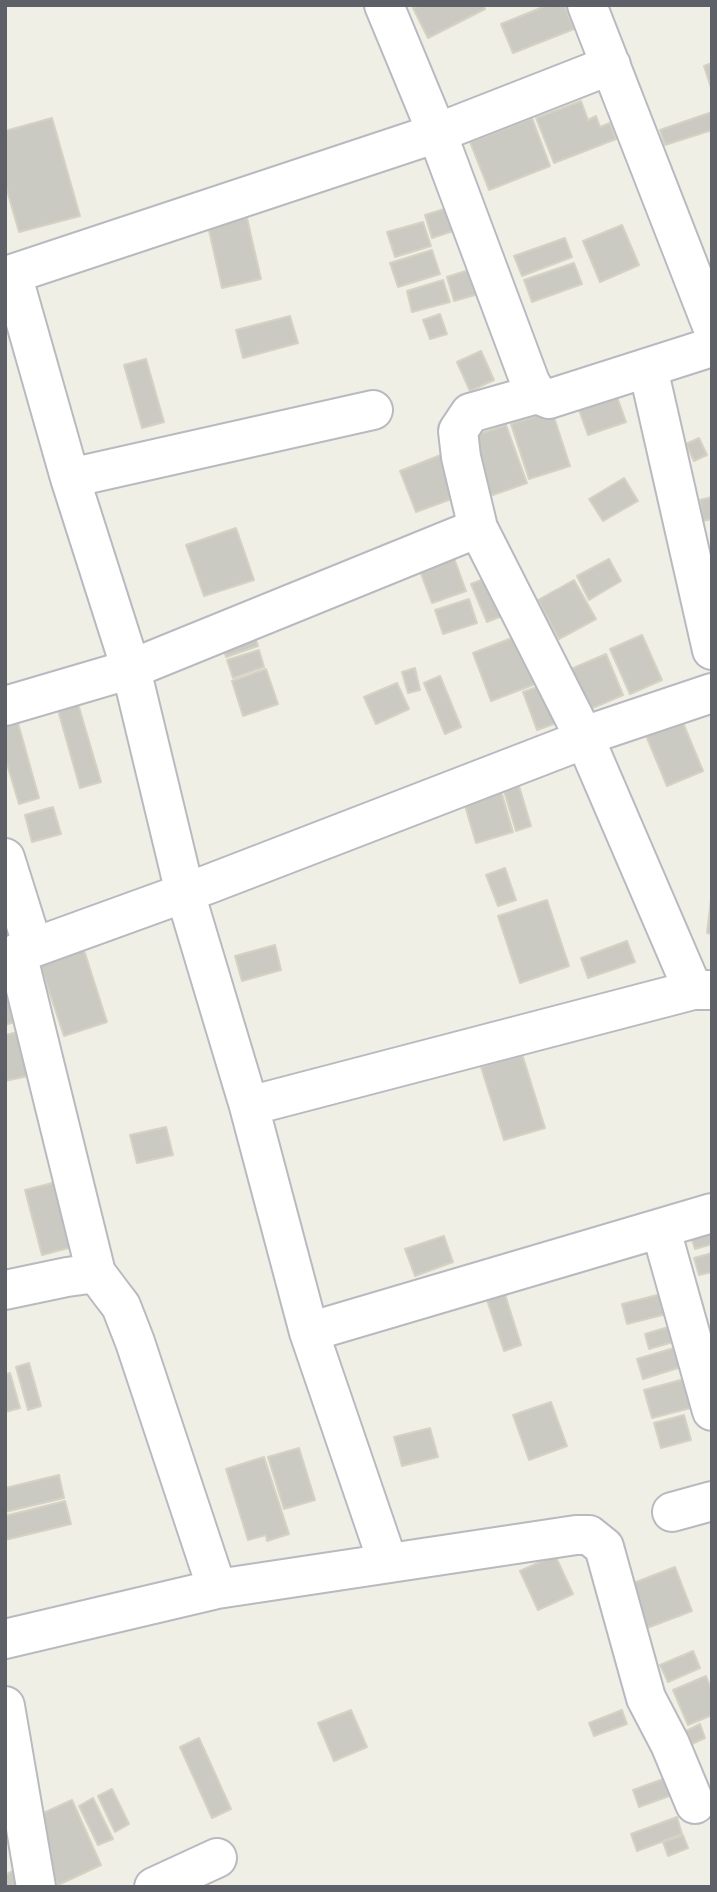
<!DOCTYPE html>
<style>
body{margin:0}
#map{position:relative;width:717px;height:1892px;overflow:hidden;background:#f0efe6;font-family:"IBM Plex Sans",sans-serif}
canvas{display:block}
.frame{position:absolute;inset:0;border:7px solid #5e6067;pointer-events:none}
</style>
<div id="map">
<canvas width="717" height="1892"></canvas>
<div class="frame"></div>
</div>
<script>
const ctx = document.querySelector('canvas').getContext('2d');
ctx.lineJoin = 'round';
function paint(path, color) { ctx.fillStyle = color; ctx.fill(path, 'evenodd'); }
const shape = rows => new Path2D(rows.map(r => 'M' + r).join(''));
function trace(path, color, width, dash) { ctx.strokeStyle = color; ctx.lineWidth = width; ctx.lineCap = dash ? 'butt' : 'round'; ctx.setLineDash(dash || []); ctx.stroke(path); }
const building = shape([
 [420,5,483,5,485,9,428,38,413,8,420,5],
 [548,5,564,5,574,29,513,53,501,24,548,5],
 [712,63,712,91,704,66,712,63],
 [581,101,588,120,596,116,600,127,610,123,616,139,554,163,536,118,581,101],
 [712,112,712,130,665,145,660,130,712,112],
 [52,118,80,216,19,232,5,183,5,131,52,118],
 [532,118,550,166,489,190,470,142,532,118],
 [457,205,465,227,432,238,425,215,457,205],
 [247,218,261,279,222,288,208,226,247,218],
 [423,222,431,246,395,257,387,232,423,222],
 [622,225,639,265,600,282,583,241,622,225],
 [565,238,572,257,522,276,514,256,565,238],
 [432,250,440,274,398,287,390,263,432,250],
 [574,263,582,284,532,302,524,280,574,263],
 [481,266,489,291,454,301,447,277,481,266],
 [443,280,450,302,412,312,407,291,443,280],
 [440,314,447,334,430,339,423,320,440,314],
 [290,316,298,343,243,358,236,330,290,316],
 [481,351,494,380,470,391,457,362,481,351],
 [146,359,164,422,142,428,124,365,146,359],
 [616,394,626,422,588,435,578,407,616,394],
 [552,411,570,466,529,479,511,424,552,411],
 [506,425,527,483,490,496,470,437,506,425],
 [699,438,707,455,694,461,686,444,699,438],
 [446,453,462,495,416,512,400,471,446,453],
 [624,478,638,501,603,521,589,499,624,478],
 [712,497,712,519,703,521,700,500,712,497],
 [236,528,254,580,204,596,186,545,236,528],
 [454,558,466,591,432,603,420,571,454,558],
 [609,559,621,581,589,600,577,576,609,559],
 [497,574,512,612,487,622,471,584,497,574],
 [574,580,596,619,559,639,538,600,574,580],
 [469,599,477,623,443,634,435,610,469,599],
 [252,628,258,646,226,657,220,639,252,628],
 [520,635,538,683,491,701,473,653,520,635],
 [642,635,662,680,630,694,610,649,642,635],
 [259,650,264,667,233,678,227,660,259,650],
 [606,654,623,695,588,710,571,669,606,654],
 [415,668,420,690,408,693,402,672,415,668],
 [266,669,278,704,243,716,232,681,266,669],
 [440,676,461,727,445,734,424,683,440,676],
 [551,682,565,720,537,730,523,692,551,682],
 [397,683,409,709,376,724,364,697,397,683],
 [76,697,101,782,80,788,56,703,76,697],
 [16,716,39,798,19,804,5,757,5,719,16,716],
 [681,718,703,771,667,786,645,733,681,718],
 [516,776,531,826,516,831,501,781,516,776],
 [501,791,513,832,476,843,464,802,501,791],
 [53,807,61,834,32,842,25,815,53,807],
 [505,868,516,900,498,906,486,875,505,868],
 [712,891,712,934,707,933,712,891],
 [547,900,569,966,520,983,498,916,547,900],
 [627,941,635,962,588,978,581,958,627,941],
 [275,945,281,970,242,981,235,956,275,945],
 [83,947,107,1022,64,1036,39,961,83,947],
 [5,981,17,1021,5,1025,5,981],
 [27,1030,37,1074,5,1081,5,1035,27,1030],
 [522,1054,545,1128,504,1140,481,1067,522,1054],
 [166,1127,173,1155,137,1163,130,1135,166,1127],
 [64,1180,80,1245,42,1255,25,1190,64,1180],
 [712,1225,712,1244,695,1249,689,1231,712,1225],
 [444,1236,453,1262,415,1276,405,1249,444,1236],
 [712,1253,712,1272,699,1275,694,1258,712,1253],
 [502,1285,521,1345,504,1351,484,1291,502,1285],
 [669,1292,674,1312,627,1324,622,1304,669,1292],
 [675,1325,680,1340,649,1349,645,1334,675,1325],
 [674,1348,681,1367,643,1379,637,1359,674,1348],
 [29,1363,41,1406,28,1410,16,1367,29,1363],
 [10,1373,20,1408,5,1412,5,1374,10,1373],
 [688,1378,702,1405,652,1418,644,1390,688,1378],
 [551,1402,567,1446,529,1460,513,1415,551,1402],
 [684,1415,691,1440,661,1448,654,1423,684,1415],
 [430,1428,438,1457,402,1466,394,1437,430,1428],
 [299,1448,315,1500,284,1509,268,1457,299,1448],
 [264,1457,289,1534,267,1541,266,1535,248,1540,226,1469,264,1457],
 [59,1475,64,1498,5,1512,5,1488,59,1475],
 [65,1501,71,1524,5,1540,5,1516,65,1501],
 [555,1555,573,1594,538,1610,520,1571,555,1555],
 [675,1567,692,1611,647,1628,631,1584,675,1567],
 [693,1651,700,1668,668,1682,660,1665,693,1651],
 [706,1676,712,1691,712,1715,688,1725,673,1690,706,1676],
 [351,1710,367,1747,334,1761,318,1723,351,1710],
 [622,1710,627,1724,594,1736,589,1723,622,1710],
 [700,1724,705,1738,692,1744,686,1731,700,1724],
 [199,1738,231,1809,212,1818,180,1747,199,1738],
 [677,1774,683,1791,639,1807,633,1790,677,1774],
 [112,1789,129,1824,115,1832,98,1796,112,1789],
 [93,1798,113,1839,98,1845,79,1806,93,1798],
 [72,1800,101,1865,58,1885,28,1820,72,1800],
 [677,1817,682,1834,637,1851,631,1834,677,1817],
 [683,1835,688,1848,668,1856,663,1842,683,1835],
 [15,1870,23,1887,5,1887,5,1875,15,1870]
]);
paint(building, '#cbcac2');
trace(building, '#d5d2c4', 2);
const minor = shape([
 [384,5,437,133,530,382,537,394,549,399,712,347],
 [587,5,712,326],
 [648,368,712,650],
 [70,478,373,410],
 [478,528,461,457,458,431,470,413,537,394],
 [5,706,131,669,478,528,585,739,209,884,5,958],
 [584,736,712,693],
 [585,739,693,990],
 [5,858,33,947],
 [17,953,96,1273],
 [249,1106,693,990,712,990],
 [661,1230,712,1411],
 [5,1290,67,1277,96,1273,111,1293,121,1306,135,1342,217,1589],
 [309,1332,712,1213],
 [672,1512,712,1501],
 [388,1563,309,1332,249,1106,185,893,131,669,70,478,12,274,437,133,611,65],
 [5,1639,217,1589,576,1535,589,1535,604,1547,646,1698,670,1744,695,1804],
 [5,1706,36,1887],
 [154,1887,217,1858]
]);
trace(minor, '#b8bac0', 42);
trace(minor, '#fff', 38);
</script>
